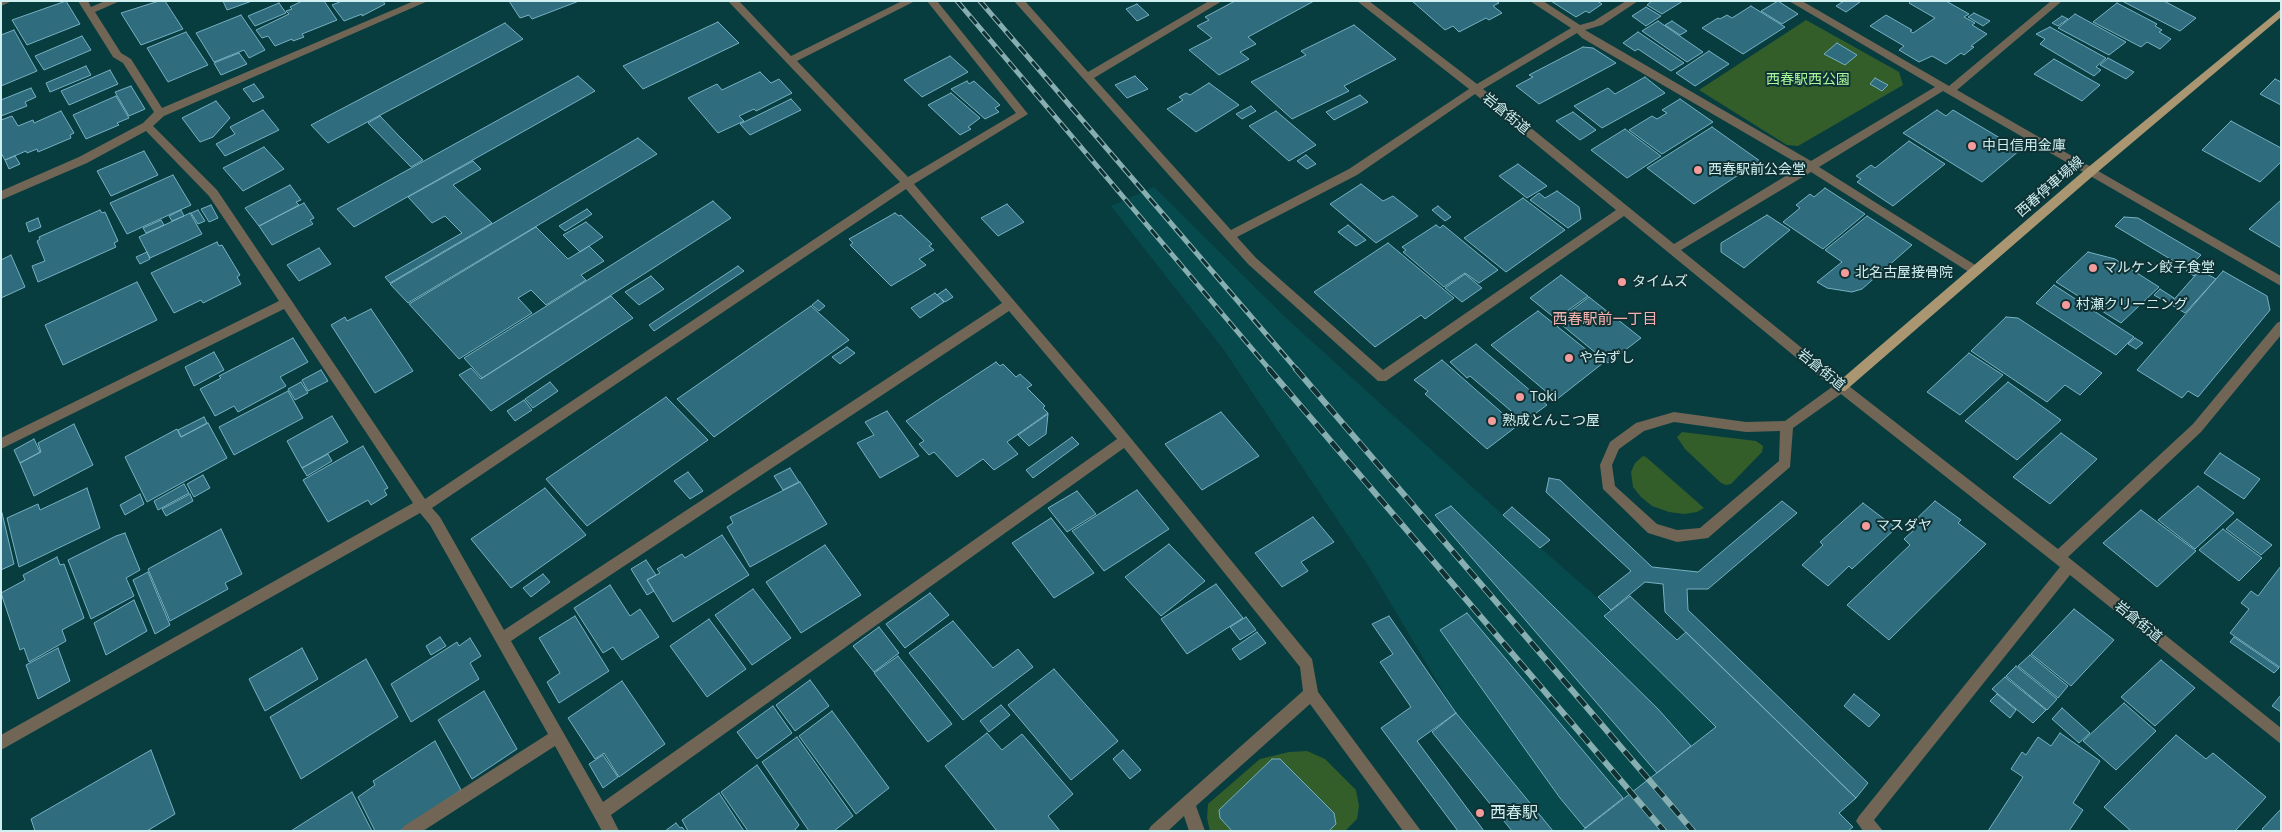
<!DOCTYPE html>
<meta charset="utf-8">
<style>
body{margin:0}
#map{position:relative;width:2282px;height:832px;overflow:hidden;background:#083d40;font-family:"Open Sans",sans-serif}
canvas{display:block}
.frame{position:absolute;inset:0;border:2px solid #d0eff0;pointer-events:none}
</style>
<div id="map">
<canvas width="2282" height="832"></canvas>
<div class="frame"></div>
</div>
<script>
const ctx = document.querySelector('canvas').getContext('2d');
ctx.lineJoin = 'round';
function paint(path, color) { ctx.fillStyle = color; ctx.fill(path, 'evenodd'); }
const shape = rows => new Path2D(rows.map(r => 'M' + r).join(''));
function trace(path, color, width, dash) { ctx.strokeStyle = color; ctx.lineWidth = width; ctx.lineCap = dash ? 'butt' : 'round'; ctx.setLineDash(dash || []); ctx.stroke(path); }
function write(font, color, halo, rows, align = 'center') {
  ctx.font = font + ' "Open Sans","Noto Sans JP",sans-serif'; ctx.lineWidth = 4; ctx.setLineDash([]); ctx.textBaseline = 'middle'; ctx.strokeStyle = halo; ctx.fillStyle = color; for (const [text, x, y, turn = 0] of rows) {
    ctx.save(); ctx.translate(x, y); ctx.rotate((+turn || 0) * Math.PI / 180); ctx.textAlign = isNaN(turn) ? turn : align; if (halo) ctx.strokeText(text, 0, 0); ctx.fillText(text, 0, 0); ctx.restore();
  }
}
paint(shape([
 [1154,187,1286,318,1503,515,1611,610,1630,596,1677,640,1686,632,1856,798,1840,813,1853,827,1848,831,1512,831,1432,732,1456,713,1371,570,1224,350,1111,206]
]), '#074a4d');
paint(shape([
 [1806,20,1899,72,1903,85,1798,146,1787,145,1699,90],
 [1682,432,1756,441,1763,446,1762,452,1731,484,1726,485,1721,483,1685,449,1677,437],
 [1643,456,1646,457,1704,508,1697,512,1684,514,1669,512,1652,506,1641,497,1633,487,1631,472,1635,463],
 [1307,751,1325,759,1356,790,1359,806,1357,819,1345,831,1329,831,1336,824,1334,813,1280,759,1232,831,1210,831,1207,818,1208,804,1260,759,1289,752]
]), '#335d29');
const building = shape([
 [66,1,80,24,27,45,12,20,66,1],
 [159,1,165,1,183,29,141,45,121,13,159,1],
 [223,1,252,1,227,10,223,1],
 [302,1,324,1,337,20,302,34,304,37,293,41,292,39,275,46,268,36,262,38,256,30,289,14,286,11,292,9,290,7,302,1],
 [342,1,383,1,385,4,362,16,362,14,344,21,332,5,342,1],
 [509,1,579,1,532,19,529,15,520,18,509,1],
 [1235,1,1314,1,1248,37,1256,44,1240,52,1249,59,1219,75,1189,50,1212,38,1197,26,1209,20,1205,17,1235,1],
 [1412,1,1496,1,1499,3,1493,6,1502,13,1489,20,1486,18,1459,32,1453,26,1445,30,1412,1],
 [1551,1,1597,1,1602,4,1589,13,1586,11,1576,17,1551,1],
 [1652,1,1683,1,1662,14,1647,5,1652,1],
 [1778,1,1798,14,1782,24,1761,11,1778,1],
 [1844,1,1859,1,1860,2,1846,12,1836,6,1844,1],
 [1911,1,1946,1,1969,14,1964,17,1975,23,1972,25,1987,34,1971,46,1974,47,1964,55,1961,53,1946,64,1932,56,1919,62,1899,50,1904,46,1870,26,1886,15,1912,30,1910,31,1913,33,1935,18,1909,3,1911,1],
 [2122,1,2164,1,2196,18,2180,31,2122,1],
 [279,3,286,13,255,26,248,16,279,3],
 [2117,3,2157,24,2155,26,2162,30,2159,32,2171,39,2160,49,2147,42,2141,47,2093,22,2117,3],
 [1137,4,1149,15,1137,21,1126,9,1137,4],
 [1751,6,1785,27,1743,54,1702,28,1718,18,1720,19,1727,15,1732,18,1751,6],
 [1646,7,1661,16,1646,26,1632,16,1646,7],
 [1974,13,1990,21,1983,26,1968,17,1974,13],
 [2075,14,2126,42,2109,55,2058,28,2075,14],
 [241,15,265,50,249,58,244,50,214,62,196,33,241,15],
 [2062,16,2068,19,2058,26,2052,23,2062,16],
 [1658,21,1703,52,1687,62,1642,31,1658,21],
 [1672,21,1687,31,1680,35,1665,25,1672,21],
 [718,22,739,43,643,89,623,66,718,22],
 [505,23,523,39,328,143,311,125,505,23],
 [1354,25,1396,59,1344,86,1349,91,1292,119,1251,82,1306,55,1301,51,1354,25],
 [2050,27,2106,58,2096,67,2101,70,2094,76,2040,44,2045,39,2036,34,2050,27],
 [14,30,37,71,1,86,1,35,14,30],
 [186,32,208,65,168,82,147,48,186,32],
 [1638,32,1684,63,1671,71,1638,49,1635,51,1623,43,1638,32],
 [82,36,91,50,44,70,35,56,82,36],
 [1837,43,1857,55,1845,65,1824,54,1837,43],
 [1583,47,1593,48,1616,63,1539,104,1516,86,1533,77,1529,75,1583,47],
 [1709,51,1729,64,1695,86,1676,73,1709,51],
 [239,53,247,64,221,75,214,63,239,53],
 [950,56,968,72,922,97,904,80,950,56],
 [2108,58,2134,72,2126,79,2100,65,2108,58],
 [2054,59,2100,85,2082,101,2034,74,2054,59],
 [86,66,91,75,50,92,46,83,86,66],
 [110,70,118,84,69,105,61,91,110,70],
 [760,72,771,83,779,79,792,93,756,111,754,109,739,116,744,121,718,133,688,98,717,84,722,90,760,72],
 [578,76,595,91,354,227,337,209,578,76],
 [1135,76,1148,89,1127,98,1115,85,1135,76],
 [1645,77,1665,93,1602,128,1574,106,1608,88,1615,94,1645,77],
 [1875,78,1888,85,1882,91,1870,84,1875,78],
 [2275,79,2281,82,2281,105,2260,94,2275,79],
 [967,81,969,84,974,81,1000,105,995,108,999,112,985,119,951,89,967,81],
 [1209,83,1239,105,1196,132,1167,109,1183,100,1179,97,1186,93,1190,95,1209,83],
 [254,84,264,97,253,102,243,89,254,84],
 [131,86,145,109,129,116,115,92,131,86],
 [31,88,36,97,25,102,27,106,1,116,1,100,31,88],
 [951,93,980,118,968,127,971,129,960,135,928,105,951,93],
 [1360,95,1368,102,1334,120,1326,112,1360,95],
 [116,96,129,118,117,123,119,125,86,139,73,115,116,96],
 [791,99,801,110,750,135,740,124,791,99],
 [1680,99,1713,122,1662,154,1629,130,1652,116,1657,119,1667,113,1662,110,1680,99],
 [216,101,230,118,213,137,200,142,182,118,216,101],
 [1251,106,1256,111,1242,119,1236,114,1251,106],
 [263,110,279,130,225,156,216,144,235,134,230,127,263,110],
 [1937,110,1946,116,1953,110,2020,150,1982,182,1903,133,1937,110],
 [61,111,74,133,70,135,71,138,38,152,37,149,27,153,26,151,5,160,1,153,1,120,12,116,18,126,33,120,34,123,61,111],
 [1276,111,1316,145,1289,161,1249,126,1276,111],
 [1573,112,1596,130,1580,140,1556,121,1573,112],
 [380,116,399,136,423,160,411,167,368,123,380,116],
 [2231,121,2281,148,2281,162,2260,182,2202,150,2231,121],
 [1712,127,1760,161,1694,204,1647,168,1712,127],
 [1625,129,1661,156,1627,178,1591,150,1625,129],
 [638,138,657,154,408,303,390,284,638,138],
 [1909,141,1945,164,1893,206,1857,182,1861,179,1856,176,1871,165,1875,168,1909,141],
 [264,147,284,169,243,191,223,168,264,147],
 [144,151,158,175,111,196,97,171,144,151],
 [1306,155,1316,164,1307,169,1297,161,1306,155],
 [15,156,20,164,9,169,5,160,15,156],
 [473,161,481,169,453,185,492,223,390,283,385,277,462,233,445,216,432,223,408,197,473,161],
 [1518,164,1547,186,1527,198,1499,176,1518,164],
 [173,175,191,205,127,234,110,203,173,175],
 [1361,184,1383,201,1393,196,1418,216,1376,243,1330,204,1361,184],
 [290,185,301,200,296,202,299,205,259,226,245,208,290,185],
 [1825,188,1865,214,1823,249,1783,222,1800,208,1796,205,1810,194,1814,197,1825,188],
 [1557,191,1579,207,1581,219,1568,228,1530,200,1539,193,1545,198,1557,191],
 [1523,198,1565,230,1506,272,1464,238,1523,198],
 [2281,200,2281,248,2249,229,2281,200],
 [713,201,731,218,482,378,464,358,713,201],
 [304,203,314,218,310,220,313,224,272,245,259,226,304,203],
 [1007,204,1024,222,998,236,981,218,1007,204],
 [211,205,218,218,209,222,201,209,211,205],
 [1438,206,1451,217,1445,221,1432,210,1438,206],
 [587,209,592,214,565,231,559,226,587,209],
 [100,210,102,213,105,212,118,241,114,243,116,247,38,282,32,266,45,261,37,241,40,239,39,237,100,210],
 [181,210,184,216,172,221,169,216,181,210],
 [198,210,205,221,198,224,191,213,198,210],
 [190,213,202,234,150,258,139,237,190,213],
 [895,213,899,216,901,215,932,244,929,246,934,250,919,259,926,265,891,286,850,245,853,243,849,239,895,213],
 [1767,215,1790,230,1744,268,1721,252,1721,243,1767,215],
 [1867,216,1912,245,1862,289,1852,292,1827,288,1817,282,1842,262,1825,250,1867,216],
 [2124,217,2138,218,2201,255,2187,269,2115,226,2124,217],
 [38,218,41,227,29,232,26,223,38,218],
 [161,220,164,225,146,233,143,228,161,220],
 [586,222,603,237,580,252,563,235,586,222],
 [1348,225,1366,240,1356,246,1338,232,1348,225],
 [1436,225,1440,228,1443,225,1498,270,1479,283,1465,273,1444,287,1403,252,1406,250,1402,247,1436,225],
 [536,227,568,259,589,246,604,261,581,275,586,280,546,305,531,290,518,298,532,313,459,359,409,304,536,227],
 [217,242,219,246,222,245,240,275,237,277,241,284,203,303,201,300,174,313,151,273,217,242],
 [1388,243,1454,298,1425,319,1421,315,1375,347,1314,292,1388,243],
 [319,248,331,264,299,281,287,265,319,248],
 [147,252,150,259,140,264,136,257,147,252],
 [2088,252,2115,259,2159,287,2121,323,2056,282,2088,252],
 [11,255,25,287,1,298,1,260,11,255],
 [2192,265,2200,269,2194,276,2186,271,2192,265],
 [738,266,744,271,654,331,649,325,738,266],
 [2200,270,2216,279,2185,313,2170,304,2200,270],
 [2223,271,2267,296,2270,310,2198,397,2188,391,2182,398,2137,370,2223,271],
 [1465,274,1482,288,1462,302,1445,288,1465,274],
 [1561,275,1588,296,1556,319,1530,298,1561,275],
 [651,276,664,289,639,305,625,292,651,276],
 [137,282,157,320,63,365,45,325,137,282],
 [2054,285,2134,337,2116,355,2036,303,2054,285],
 [946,289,953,297,945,302,937,295,946,289],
 [2160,289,2174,298,2169,304,2154,295,2160,289],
 [935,293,944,302,920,318,911,308,935,293],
 [611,296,633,318,491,411,459,375,471,368,481,379,611,296],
 [1589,297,1641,338,1608,363,1557,321,1589,297],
 [818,300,825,306,819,311,812,305,818,300],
 [811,306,849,340,714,437,677,399,811,306],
 [371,309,413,371,375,393,331,325,345,317,347,321,371,309],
 [1538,311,1603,363,1556,400,1491,345,1538,311],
 [2006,317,2018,318,2102,373,2080,395,2065,385,2047,402,1971,351,2006,317],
 [293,338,308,362,280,377,286,386,238,412,234,406,215,416,200,389,221,378,219,376,293,338],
 [2135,338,2143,343,2136,349,2128,344,2135,338],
 [1476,344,1547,405,1524,422,1470,376,1467,378,1450,362,1476,344],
 [847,347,855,353,840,364,832,357,847,347],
 [214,352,224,370,194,386,185,367,214,352],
 [1969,353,2003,375,1960,415,1927,392,1969,353],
 [1442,360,1517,426,1487,449,1425,394,1428,391,1414,380,1442,360],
 [996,362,1000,366,1003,364,1016,377,1020,374,1032,385,1027,388,1045,406,1043,408,1048,413,1007,442,1018,454,994,470,983,459,957,477,934,452,929,455,919,444,924,441,906,421,996,362],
 [321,370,328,381,308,391,302,380,321,370],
 [301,382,308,393,295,400,288,389,301,382],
 [550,382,558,391,533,408,525,399,550,382],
 [2008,382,2061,420,2017,460,1965,421,2008,382],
 [288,391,303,418,234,455,219,427,288,391],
 [666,397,708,440,587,526,546,479,666,397],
 [524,400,532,410,515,421,507,411,524,400],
 [887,411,919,456,880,478,857,443,874,435,865,422,887,411],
 [1221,412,1259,456,1202,490,1165,444,1221,412],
 [1048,414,1046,434,1029,446,1018,435,1048,414],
 [332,416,348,442,302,468,287,441,332,416],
 [204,417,207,423,181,437,178,430,204,417],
 [208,423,227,458,147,502,125,457,177,429,181,437,208,423],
 [74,424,93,465,34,496,20,463,41,452,38,443,74,424],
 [2061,433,2097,459,2050,504,2013,477,2061,433],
 [1072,437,1079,444,1033,478,1026,470,1072,437],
 [34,439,40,452,20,463,14,450,34,439],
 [363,446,388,488,384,490,387,495,371,505,368,500,328,522,303,480,363,446],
 [2220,453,2260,479,2244,499,2204,473,2220,453],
 [328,454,332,461,307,476,302,468,328,454],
 [790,468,799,482,783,490,774,476,790,468],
 [688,472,703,491,690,499,674,481,688,472],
 [203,475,210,488,194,497,187,484,203,475],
 [1549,478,1560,480,1652,567,1698,572,1782,501,1797,513,1708,589,1687,589,1688,610,1868,783,1856,798,1665,612,1663,584,1645,582,1611,610,1598,597,1631,571,1546,492,1549,478],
 [800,482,827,524,750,567,727,527,733,523,730,517,800,482],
 [184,484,189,493,158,510,154,501,184,484],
 [2198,486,2234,513,2195,549,2158,520,2198,486],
 [87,488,100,528,19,567,7,518,38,504,40,510,87,488],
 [545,488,586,535,511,588,471,539,545,488],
 [1137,490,1169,529,1104,571,1072,531,1137,490],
 [1077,491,1096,514,1067,532,1048,508,1077,491],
 [140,494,144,504,125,515,120,505,140,494],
 [190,494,193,501,166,516,162,509,190,494],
 [1935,501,1961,520,1958,523,1986,544,1889,640,1847,605,1910,545,1904,539,1915,529,1910,525,1935,501],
 [1863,503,1896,528,1852,569,1849,566,1828,586,1802,565,1823,545,1820,542,1863,503],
 [1451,506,1658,709,1691,746,1657,773,1435,515,1451,506],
 [1512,507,1550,540,1540,548,1503,515,1512,507],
 [2141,510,2196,551,2157,587,2103,543,2141,510],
 [2,513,14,564,1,570,1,513,2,513],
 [1313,517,1334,542,1301,562,1308,571,1282,587,1255,553,1313,517],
 [1051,518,1094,573,1054,598,1012,543,1051,518],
 [2237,519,2272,545,2261,555,2226,529,2237,519],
 [221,529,242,574,225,583,228,589,170,621,148,569,221,529],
 [2223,529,2262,558,2239,581,2199,550,2223,529],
 [125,533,140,570,126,578,134,596,91,619,68,560,116,536,125,533],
 [722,535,749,575,673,622,647,580,660,573,657,569,682,554,685,558,722,535],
 [1169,544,1205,581,1161,616,1125,577,1169,544],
 [825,545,861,595,801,633,766,582,825,545],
 [57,557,60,565,64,564,84,618,62,630,66,641,29,662,24,648,20,650,1,593,25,580,23,575,57,557],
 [646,560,656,575,647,580,654,591,647,595,631,569,646,560],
 [2281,566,2281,668,2230,633,2249,609,2241,603,2251,591,2258,596,2281,566],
 [148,572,170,625,155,634,133,580,148,572],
 [543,574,550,582,531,597,523,588,543,574],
 [1216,584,1243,618,1187,654,1161,619,1216,584],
 [610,585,630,616,640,609,659,637,622,660,613,647,603,653,574,608,610,585],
 [753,589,791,638,752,665,715,615,753,589],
 [930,593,949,615,905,648,886,624,930,593],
 [1630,596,1677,640,1686,632,1856,798,1839,813,1853,827,1848,831,1582,831,1716,727,1604,616,1630,596],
 [134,600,147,631,106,655,94,623,134,600],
 [2074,609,2114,640,2071,686,2031,654,2074,609],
 [1467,613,1623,798,1585,828,1560,798,1440,630,1467,613],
 [575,616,609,671,559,703,547,682,560,673,539,638,575,616],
 [1389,616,1456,713,1417,741,1484,831,1458,831,1381,728,1411,707,1380,662,1393,654,1372,624,1389,616],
 [1246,617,1256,630,1240,640,1230,627,1246,617],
 [709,619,746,669,707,697,670,646,709,619],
 [953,621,993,668,1018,649,1033,667,963,720,909,653,953,621],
 [879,627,899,653,874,672,853,646,879,627],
 [1257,632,1266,643,1240,660,1232,649,1257,632],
 [440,637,446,646,431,655,426,646,440,637],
 [2234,637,2279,668,2274,673,2230,642,2234,637],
 [470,638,481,656,470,663,479,679,411,722,391,684,457,642,459,646,470,638],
 [58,648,70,681,38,699,26,665,58,648],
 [302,648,318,679,265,711,249,679,302,648],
 [2030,655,2068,686,2058,698,2018,666,2030,655],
 [898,656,952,724,928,742,874,673,898,656],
 [366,659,398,717,301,779,270,717,366,659],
 [2161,660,2195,688,2155,726,2121,697,2161,660],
 [2016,666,2057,699,2047,710,2006,676,2016,666],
 [1054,669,1118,741,1071,780,1008,705,1054,669],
 [2005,677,2046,710,2033,723,1992,689,2005,677],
 [810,680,829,706,795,731,776,705,810,680],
 [622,681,665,744,619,777,604,753,595,759,568,718,622,681],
 [484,691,517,749,472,779,438,720,484,691],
 [1854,694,1880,715,1869,727,1844,706,1854,694],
 [1997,694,2016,710,2010,718,1990,701,1997,694],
 [2281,695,2281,712,2272,706,2281,695],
 [2124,703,2156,731,2116,770,2083,741,2124,703],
 [1001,705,1010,715,989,732,980,721,1001,705],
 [773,706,792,733,757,759,737,732,773,706],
 [2062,708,2090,733,2079,743,2052,719,2062,708],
 [832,711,889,788,856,814,799,736,832,711],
 [1456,713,1553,831,1512,831,1432,732,1456,713],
 [987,733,1002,750,1022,734,1073,794,1048,816,1060,831,997,831,945,766,987,733],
 [2060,733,2100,761,2073,803,2083,810,2069,831,1988,831,2023,777,2011,769,2022,752,2026,755,2038,737,2051,746,2060,733],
 [2176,735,2206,759,2213,753,2266,797,2235,831,2131,831,2104,807,2176,735],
 [797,737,853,816,834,831,809,831,762,762,797,737],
 [435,741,461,790,400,831,375,831,358,797,375,785,373,781,435,741],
 [151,750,175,814,147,831,35,831,31,819,151,750],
 [1123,750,1141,770,1130,779,1113,759,1123,750],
 [603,755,618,777,603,788,589,764,603,755],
 [1272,759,1280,759,1334,813,1336,824,1329,831,1232,831,1220,818,1219,810,1272,759],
 [757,765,799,825,794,831,748,831,721,792,757,765],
 [352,792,372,831,291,831,352,792],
 [719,793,744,831,688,831,682,820,719,793],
 [2281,809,2281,831,2264,831,2262,829,2281,809],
 [676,823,680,828,682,827,685,831,665,831,676,823]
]);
paint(building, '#2e6c7e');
trace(building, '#77b0c2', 1);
paint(shape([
 [1,1,12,1,1,6,1,1],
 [78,1,88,1,91,7,105,1,120,1,95,12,121,53,131,59,162,108,414,1,428,1,164,116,153,126,217,190,425,499,900,182,728,1,739,1,791,56,902,1,915,1,797,61,908,177,1016,113,927,1,937,1,1028,114,914,184,1106,408,1312,659,1318,692,1421,831,1403,831,1310,704,1196,806,1205,831,1189,831,1184,816,1168,831,1148,831,1151,826,1303,691,1300,667,1124,448,611,815,619,831,602,831,555,746,423,831,401,831,404,826,548,734,430,525,420,513,1,750,1,735,413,503,284,309,1,449,1,438,279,301,209,196,146,131,87,163,1,200,1,191,79,157,143,123,154,112,123,63,113,57,78,1],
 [906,189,1002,303,504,630,440,517,432,508,906,189],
 [1009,311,1117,439,603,802,511,641,1009,311],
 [1014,1,1025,1,1088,72,1209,1,1222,1,1094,78,1231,230,1349,169,1469,89,1357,1,1369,1,1477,84,1571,28,1530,1,1543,1,1580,25,1594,21,1626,1,1638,1,1602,25,1585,30,1811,161,1935,87,1789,1,1802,1,1949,86,2051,1,2062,1,1957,90,2281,276,2281,286,1943,91,1819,167,1980,268,1982,271,1980,274,1972,274,1811,172,1681,250,1845,383,2058,549,2193,424,2277,323,2281,321,2281,335,2201,432,2068,557,2281,728,2281,744,2070,575,1874,820,1883,831,1863,831,1856,821,1859,816,2060,567,1841,394,1793,428,1790,467,1708,538,1677,542,1648,533,1603,489,1600,465,1610,442,1636,423,1674,412,1746,422,1785,421,1832,387,1624,216,1386,381,1378,381,1248,264,1014,1],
 [1577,33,1582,38,1802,166,1674,244,1483,89,1577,33],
 [1475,94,1616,210,1383,370,1256,258,1237,237,1357,175,1475,94],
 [1674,422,1746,432,1780,431,1779,461,1700,528,1677,530,1657,524,1615,486,1612,465,1619,449,1644,431,1674,422]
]), '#716655');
paint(shape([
 [2281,9,2281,17,2094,175,1845,391,1837,391,1835,387,1837,383,2086,169,2281,9]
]), '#ab9672');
const railFar1 = shape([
 [957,1,1270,370],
 [980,1,1297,370]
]);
const rail = shape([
 [1269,369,1664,831],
 [1296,369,1693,831]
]);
trace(railFar1, '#87aeb0', 5);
trace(rail, '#87aeb0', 6);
trace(railFar1, '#0f3133', 3, [10]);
trace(rail, '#0f3133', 4.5, [12]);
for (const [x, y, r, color] of [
 [1972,146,5,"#f59b9b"],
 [1698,170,5,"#f59b9b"],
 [2093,268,5,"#f59b9b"],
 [1845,273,5,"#f59b9b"],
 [1622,282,5,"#f59b9b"],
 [2066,305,5,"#f59b9b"],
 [1569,358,5,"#f59b9b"],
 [1520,397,5,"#f59b9b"],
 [1492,421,5,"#f59b9b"],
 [1866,526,5,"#f59b9b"],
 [1480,813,5,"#f59b9b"]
]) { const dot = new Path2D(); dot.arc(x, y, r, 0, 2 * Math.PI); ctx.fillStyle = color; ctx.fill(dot); trace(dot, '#0f3133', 2); }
write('14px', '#acf99b', '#0f3133', [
 ["西春駅西公園",1808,80]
]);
write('14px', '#d0eff0', '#0f3133', [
 ["岩倉街道",1506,114,39],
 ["西春停車場線",2050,187,-41],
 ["岩倉街道",1821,370,39],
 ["岩倉街道",2138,622,39]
]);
write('14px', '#d0eff0', '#0f3133', [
 ["中日信用金庫",1982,146],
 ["西春駅前公会堂",1708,170],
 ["マルケン餃子食堂",2103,268],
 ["北名古屋接骨院",1855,273],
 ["タイムズ",1632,282],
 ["村瀬クリーニング",2076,305],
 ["や台ずし",1579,358],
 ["Toki",1530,397],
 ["熟成とんこつ屋",1502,421],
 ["マスダヤ",1876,526]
], 'left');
write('15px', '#f6b2b1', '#0f3133', [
 ["西春駅前一丁目",1605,320]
]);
write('16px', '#d0eff0', '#0f3133', [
 ["西春駅",1490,813]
], 'left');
</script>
